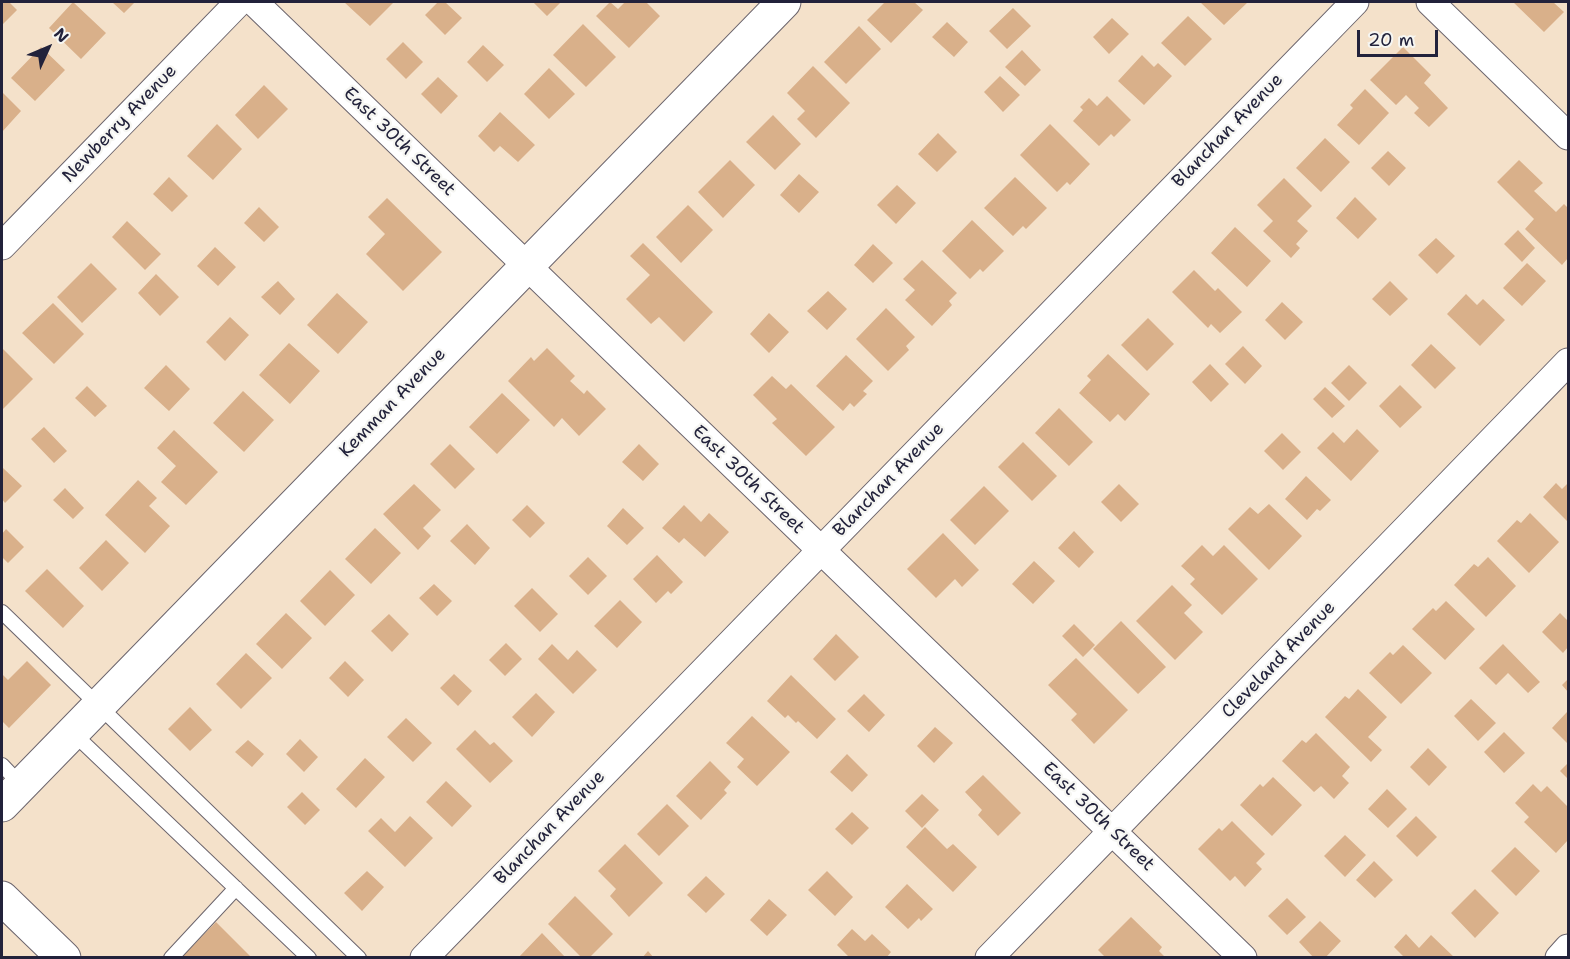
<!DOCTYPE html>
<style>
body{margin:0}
#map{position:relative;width:1570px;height:959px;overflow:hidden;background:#f4e1ca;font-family:"Shantell Sans",sans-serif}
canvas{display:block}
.frame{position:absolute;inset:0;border:3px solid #22223b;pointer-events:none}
.north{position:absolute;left:18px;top:18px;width:60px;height:60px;-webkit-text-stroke:4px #f6f6f2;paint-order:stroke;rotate:46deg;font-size:16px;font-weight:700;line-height:24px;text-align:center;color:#22223b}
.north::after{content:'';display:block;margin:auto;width:21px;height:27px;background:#22223b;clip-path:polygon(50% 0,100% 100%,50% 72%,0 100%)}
.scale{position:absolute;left:1357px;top:30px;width:81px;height:27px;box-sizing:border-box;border:3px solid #22223b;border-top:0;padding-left:8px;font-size:18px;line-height:21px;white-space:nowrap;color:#22223b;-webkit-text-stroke:4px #f6f6f2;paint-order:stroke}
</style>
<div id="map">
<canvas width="1570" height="959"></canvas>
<div class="frame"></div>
<div class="north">N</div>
<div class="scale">20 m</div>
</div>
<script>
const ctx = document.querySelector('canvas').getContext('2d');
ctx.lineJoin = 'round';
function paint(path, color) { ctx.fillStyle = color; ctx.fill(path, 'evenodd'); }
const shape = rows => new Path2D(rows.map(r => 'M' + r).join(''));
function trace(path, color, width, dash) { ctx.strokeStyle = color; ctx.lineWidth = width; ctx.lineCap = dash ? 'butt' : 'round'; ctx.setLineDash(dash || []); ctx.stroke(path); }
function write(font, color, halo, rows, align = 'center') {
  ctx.font = font + ' "Shantell Sans",sans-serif'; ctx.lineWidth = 4.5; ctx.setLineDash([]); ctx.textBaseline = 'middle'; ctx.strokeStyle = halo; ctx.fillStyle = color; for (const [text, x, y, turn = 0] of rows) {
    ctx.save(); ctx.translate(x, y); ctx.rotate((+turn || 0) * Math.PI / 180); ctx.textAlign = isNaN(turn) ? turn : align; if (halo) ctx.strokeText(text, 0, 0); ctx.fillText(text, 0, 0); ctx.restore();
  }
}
paint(shape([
 [2,2,9,2,17,10,3,24],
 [73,2,106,33,81,59,49,28],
 [112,2,135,2,124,13],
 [344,2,391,2,393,3,370,26],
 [438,2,445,2,462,18,445,35,425,15],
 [533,2,561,2,547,16],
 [610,2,618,9,625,2,646,2,660,16,629,48,596,16],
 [885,2,914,2,923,10,891,43,867,20],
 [1200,2,1248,2,1224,25],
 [1513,2,1553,2,1564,12,1544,32],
 [1013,8,1031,26,1007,49,989,31],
 [1188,16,1212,39,1185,66,1161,43],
 [1112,18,1129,34,1109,54,1093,37],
 [947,22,968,42,954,57,932,37],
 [583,24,616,57,586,87,553,55],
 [859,26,881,49,846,84,824,62],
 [403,42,423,62,406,79,386,59],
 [483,45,504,65,487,82,467,62],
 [41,47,65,70,35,101,11,78],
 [1403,47,1431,75,1424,83,1448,108,1429,127,1414,113,1419,108,1406,95,1396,105,1370,80],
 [1022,50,1041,70,1025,86,1005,67],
 [1142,55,1154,67,1158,63,1172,76,1144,105,1118,81],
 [813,66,850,103,816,138,797,119,805,111,787,93],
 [549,68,575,94,549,119,524,94],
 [1000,76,1020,95,1003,112,984,92],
 [438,77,458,96,441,114,421,94],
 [264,85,288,109,258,139,235,115],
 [1365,89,1389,113,1359,145,1337,125,1353,108,1350,105],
 [2,92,21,111,2,132],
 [1107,96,1131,120,1114,137,1111,134,1099,146,1073,121,1083,110,1080,107,1089,98,1097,106],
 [500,112,535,145,518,162,500,146,494,152,478,136],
 [773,115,801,144,775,170,746,142],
 [217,124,242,149,213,180,187,156],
 [1050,124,1090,164,1070,185,1067,182,1057,192,1020,155],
 [938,133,957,152,937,172,918,154],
 [1325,138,1350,162,1321,192,1296,168],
 [1388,151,1406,168,1389,186,1371,168],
 [730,160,755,185,723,218,698,192],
 [1519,160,1543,183,1534,191,1556,212,1564,204,1568,208,1568,258,1562,265,1525,229,1534,219,1497,182],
 [799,174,819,192,799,213,780,195],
 [169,177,188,196,172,212,153,194],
 [1015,177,1047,208,1026,229,1023,226,1013,236,984,208],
 [1284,178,1312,206,1297,221,1308,231,1296,244,1300,248,1291,258,1263,231,1273,221,1257,205],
 [897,185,916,203,896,224,877,205],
 [1355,197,1377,219,1358,239,1336,218],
 [387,198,442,252,403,291,366,254,385,234,368,217],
 [688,205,713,230,681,263,656,237],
 [259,207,279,227,264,242,244,223],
 [972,220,1004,251,983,272,980,269,970,279,942,251],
 [127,221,161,254,145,270,112,237],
 [1235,227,1271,261,1247,287,1211,253],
 [1518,230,1535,248,1522,262,1504,244],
 [1436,238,1455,256,1437,274,1418,255],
 [643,243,713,312,684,342,659,317,651,324,626,299,650,275,630,256],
 [873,244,893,263,873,283,854,265],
 [215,247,236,267,218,286,197,266],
 [922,260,957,293,949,301,952,305,932,326,905,300,915,290,903,279],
 [91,263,117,289,82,323,57,297],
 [1527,263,1546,281,1522,306,1503,288],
 [1194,270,1215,291,1218,288,1242,312,1220,333,1211,324,1208,328,1172,292],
 [156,274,179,297,160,316,138,293],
 [278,281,295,299,280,315,261,297],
 [1390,281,1408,299,1390,316,1372,299],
 [828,291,847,309,827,330,807,311],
 [337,293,368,322,338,354,307,325],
 [1466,294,1477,305,1483,299,1505,320,1480,346,1447,314],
 [1282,302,1303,322,1285,340,1265,320],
 [53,303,84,334,54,364,22,333],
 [886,308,915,337,906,346,909,350,888,371,856,339],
 [769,313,789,332,769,353,750,334],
 [230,317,249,335,225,361,206,342],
 [1148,318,1174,344,1147,371,1121,345],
 [289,343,320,371,290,404,259,375],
 [1431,344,1456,368,1435,389,1411,365],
 [1243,346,1262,366,1245,384,1225,364],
 [2,348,33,379,3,409,2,408],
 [547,348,575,376,570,381,584,394,587,390,606,409,579,436,562,418,554,427,508,381,531,357,534,361],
 [1108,354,1150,394,1125,421,1118,414,1110,422,1079,393,1091,380,1087,376],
 [846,355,873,381,863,391,867,394,854,407,850,403,843,411,816,386],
 [1210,364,1229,384,1211,402,1192,382],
 [166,365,190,389,169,411,144,388],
 [1349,365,1367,383,1349,401,1331,383],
 [772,376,786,389,791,384,835,427,806,456,772,423,777,419,753,395],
 [1400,385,1422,407,1400,428,1379,406],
 [87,386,107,406,95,417,75,398],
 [1325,387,1345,406,1332,418,1313,399],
 [243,391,274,420,244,452,213,423],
 [502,393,530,420,497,454,469,427],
 [1059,408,1093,442,1069,466,1035,433],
 [44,427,67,451,54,463,31,439],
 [1357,429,1379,451,1351,481,1317,448,1333,432,1344,443],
 [174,430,218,472,186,505,161,482,176,466,157,448],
 [1282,433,1301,452,1283,470,1264,451],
 [1023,442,1057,476,1032,501,998,467],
 [450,444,475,469,455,489,430,464],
 [639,444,659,464,643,481,622,462],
 [3,468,22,486,5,503,2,499,2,470],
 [1306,476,1331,500,1320,511,1317,509,1307,520,1285,499],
 [138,480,157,498,149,506,170,526,145,553,105,515],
 [1556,483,1562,489,1568,483,1568,522,1543,497],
 [414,484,441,510,423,528,431,536,418,550,383,514],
 [1119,484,1139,504,1121,522,1101,502],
 [984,486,1009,511,975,545,950,520],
 [65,488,84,508,73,519,53,500],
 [1269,504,1302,536,1269,570,1228,529,1250,507,1258,514],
 [527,505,545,523,530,538,512,520],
 [684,505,701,522,709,513,729,532,705,557,684,538,679,543,662,528],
 [623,508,644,528,627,545,607,526],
 [1530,513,1559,542,1529,573,1497,541,1517,520,1521,523],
 [467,524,490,548,475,565,450,541],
 [375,528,401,553,371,584,345,559],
 [6,529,24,547,8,563,2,557,2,534],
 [1074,531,1094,552,1079,568,1058,548],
 [943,533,979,570,962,587,955,579,936,598,907,569],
 [106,540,129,563,102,591,79,568],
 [1202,545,1213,556,1224,545,1258,579,1222,615,1190,584,1195,579,1181,566],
 [657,555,683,582,671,594,668,591,656,603,633,579],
 [588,557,607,576,588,595,569,576],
 [1488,557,1516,586,1486,617,1454,585,1474,564,1478,567],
 [1034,561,1055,581,1033,604,1012,584],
 [47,569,84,606,63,628,25,591],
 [330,570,355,595,325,626,300,601],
 [434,584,452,601,437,616,419,598],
 [1172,585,1192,605,1184,613,1203,632,1175,660,1136,621],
 [532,588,558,614,540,632,514,606],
 [620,600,642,622,617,648,594,626],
 [1446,601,1475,629,1445,660,1412,629,1433,608,1436,611],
 [286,613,312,638,282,669,256,644],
 [1560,613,1568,621,1568,647,1563,653,1542,632],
 [389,614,409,634,392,652,371,631],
 [1121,621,1166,667,1138,694,1093,649],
 [1074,624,1095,645,1083,657,1062,636],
 [836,634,859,657,835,681,813,659],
 [506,643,522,659,505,676,489,660],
 [552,644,568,660,577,650,597,670,573,694,538,659],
 [1503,644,1540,682,1528,693,1508,673,1496,685,1479,668],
 [1403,645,1432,673,1401,704,1369,673,1390,652,1393,655],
 [246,653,272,678,241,709,216,684],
 [1076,658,1128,710,1094,744,1071,720,1077,714,1048,685],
 [27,661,51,685,9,728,2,721,2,674,8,680],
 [345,661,364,680,348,697,329,678],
 [454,674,472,691,458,706,440,688],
 [791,675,836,719,817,739,798,721,796,723,788,715,785,718,767,701],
 [1568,679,1568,692,1562,685],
 [1358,689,1387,717,1368,737,1382,750,1371,762,1325,717,1345,696,1349,699],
 [536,693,555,712,532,737,512,717],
 [864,694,885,715,869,732,847,711],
 [1471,699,1496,723,1478,741,1454,716],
 [190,707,212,730,190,751,168,729],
 [1567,712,1568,713,1568,744,1552,728],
 [752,716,790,752,757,786,737,767,744,759,726,743],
 [406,718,432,743,413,762,387,737],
 [935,727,953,743,934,763,917,746],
 [475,730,490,745,494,742,513,761,490,783,456,749],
 [1504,732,1525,753,1504,773,1484,752],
 [1316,733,1350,767,1342,776,1349,783,1334,799,1321,786,1314,792,1282,761,1302,740,1306,743],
 [300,739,318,757,304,772,286,754],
 [248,740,264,754,252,767,235,752],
 [1428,748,1447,767,1429,786,1410,767],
 [847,754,868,775,852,792,830,772],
 [365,758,385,777,356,808,336,789],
 [710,761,731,782,724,790,727,793,701,820,676,796],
 [1568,763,1568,779,1560,771],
 [983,775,1021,813,998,836,978,815,982,810,965,792],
 [1273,777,1302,805,1272,836,1240,805,1260,784,1263,787],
 [446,781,472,806,452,827,426,802],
 [1533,784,1541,792,1547,786,1568,807,1568,840,1556,853,1524,822,1529,817,1515,803],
 [1387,789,1407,809,1388,828,1368,809],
 [302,792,320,810,305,825,287,807],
 [922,794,939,810,922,828,905,811],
 [667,804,689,826,659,856,637,834],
 [852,812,869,828,852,845,835,829],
 [410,816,433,838,405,867,368,831,381,818,395,832],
 [1416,816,1437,837,1417,857,1396,836],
 [1232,821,1265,854,1256,863,1262,869,1245,887,1235,876,1230,881,1198,849,1219,828,1222,831],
 [925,827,947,849,953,844,977,867,953,892,906,847],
 [1345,835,1366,855,1345,877,1324,856],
 [625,844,663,883,629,917,610,896,616,889,598,871],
 [1515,847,1540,871,1516,896,1491,871],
 [1374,861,1393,880,1375,898,1356,880],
 [367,871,384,887,362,911,344,893],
 [827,871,853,897,835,916,808,890],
 [706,876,725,894,706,913,687,895],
 [907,884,933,909,921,921,919,918,908,929,885,907],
 [1475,889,1499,913,1475,938,1451,913],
 [575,896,613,934,589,958,582,958,548,924],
 [1287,898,1306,917,1287,935,1268,916],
 [769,899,787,915,767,936,750,920],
 [1131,917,1162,947,1159,951,1166,958,1106,958,1098,950],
 [1320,921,1341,941,1325,958,1314,958,1299,942],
 [216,922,252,958,181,958],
 [852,929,865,941,872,934,891,952,886,958,850,958,837,945],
 [542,933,566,958,518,958],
 [1406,934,1419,948,1431,935,1455,958,1405,958,1394,947],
 [648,951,654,958,642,958]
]), '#d9b08a');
const lane = shape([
 [2,612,359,958],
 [72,732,309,958],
 [2,765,21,785],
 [171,958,236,888]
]);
const street = shape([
 [254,2,1243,958],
 [1430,2,1568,136],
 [2,246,239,2],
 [424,958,1355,2],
 [989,958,1568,362],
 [1559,958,1568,948]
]);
const secondary = shape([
 [2,805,784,2],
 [2,898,64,958]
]);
trace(lane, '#6c656d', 16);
trace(street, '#6c656d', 29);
trace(secondary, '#6c656d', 35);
trace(lane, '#fff', 14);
trace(street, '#fff', 27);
trace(secondary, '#fff', 33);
write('18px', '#22223b', '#f6f6f2', [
 ["Newberry Avenue",120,124,-46],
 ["Blanchan Avenue",1228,131,-46],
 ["East 30th Street",399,142,44],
 ["Kemman Avenue",393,403,-46],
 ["East 30th Street",748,480,44],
 ["Blanchan Avenue",889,480,-46],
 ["Cleveland Avenue",1279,660,-46],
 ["East 30th Street",1098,817,44],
 ["Blanchan Avenue",550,828,-46]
]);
</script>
